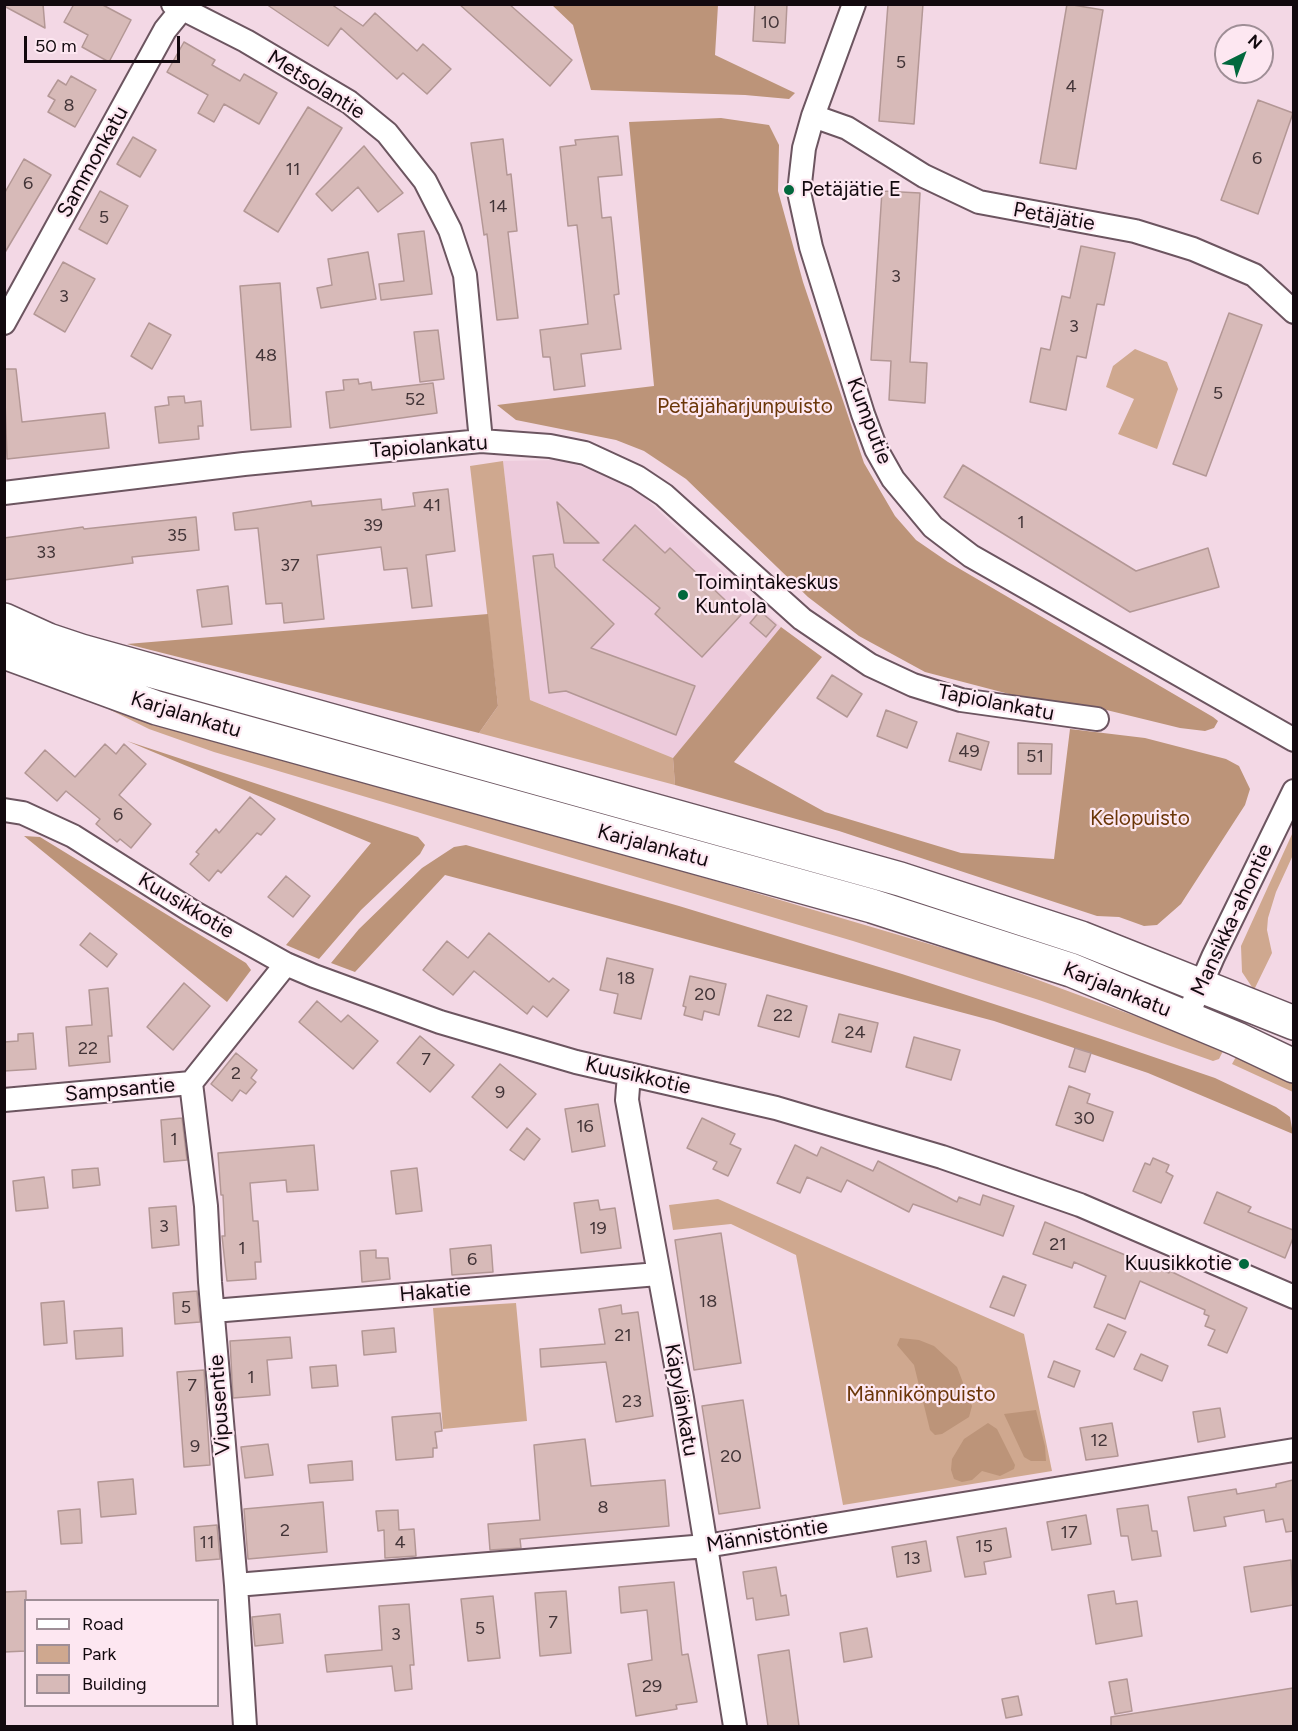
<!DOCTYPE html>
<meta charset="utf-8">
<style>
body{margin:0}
#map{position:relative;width:1298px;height:1731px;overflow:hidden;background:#f3d8e5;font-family:Figtree,sans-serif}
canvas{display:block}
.frame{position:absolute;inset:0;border:6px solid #12090e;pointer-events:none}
.legend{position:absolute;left:24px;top:1599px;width:195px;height:108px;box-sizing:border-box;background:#fde7f1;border:2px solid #9f8e96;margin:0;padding:8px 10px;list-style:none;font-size:18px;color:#12090e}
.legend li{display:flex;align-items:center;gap:12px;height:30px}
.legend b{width:30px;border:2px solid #9f8e96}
.north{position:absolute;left:1214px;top:24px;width:60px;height:60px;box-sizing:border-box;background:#fde7f1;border:2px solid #9f8e96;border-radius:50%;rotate:42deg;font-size:16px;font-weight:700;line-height:24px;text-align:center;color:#12090e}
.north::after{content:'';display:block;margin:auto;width:21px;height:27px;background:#02683d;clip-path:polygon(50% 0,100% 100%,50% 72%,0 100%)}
.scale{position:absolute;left:24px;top:36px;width:156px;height:27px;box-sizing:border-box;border:3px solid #12090e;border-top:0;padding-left:8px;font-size:18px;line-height:21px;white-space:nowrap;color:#12090e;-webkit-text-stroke:4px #fde7f1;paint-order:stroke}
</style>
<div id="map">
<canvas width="1298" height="1731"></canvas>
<div class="frame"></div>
<ul class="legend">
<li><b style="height:8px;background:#fff"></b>Road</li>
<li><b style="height:16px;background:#cfa88f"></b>Park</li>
<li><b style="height:16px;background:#d7bab8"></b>Building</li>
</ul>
<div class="north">N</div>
<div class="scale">50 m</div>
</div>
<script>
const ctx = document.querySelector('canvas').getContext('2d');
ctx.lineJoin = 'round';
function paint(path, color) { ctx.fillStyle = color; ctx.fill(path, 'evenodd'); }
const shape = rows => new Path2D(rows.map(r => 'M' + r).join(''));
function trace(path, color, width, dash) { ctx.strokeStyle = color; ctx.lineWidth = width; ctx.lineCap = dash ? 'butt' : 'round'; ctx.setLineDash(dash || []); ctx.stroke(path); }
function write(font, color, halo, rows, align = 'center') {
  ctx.font = font + ' Figtree,sans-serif'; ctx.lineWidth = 4.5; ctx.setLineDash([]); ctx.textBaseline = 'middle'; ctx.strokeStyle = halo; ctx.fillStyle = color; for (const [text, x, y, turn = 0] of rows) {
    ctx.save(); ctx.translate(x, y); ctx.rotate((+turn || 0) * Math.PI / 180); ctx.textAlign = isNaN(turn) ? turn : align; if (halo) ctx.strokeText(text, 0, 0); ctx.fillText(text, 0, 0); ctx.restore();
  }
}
paint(shape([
 [561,460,622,480,636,489,781,627,673,758,530,700,503,461]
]), '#edcbdc');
paint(shape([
 [1135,349,1167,362,1178,389,1157,449,1118,434,1134,399,1106,387,1113,366],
 [503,461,530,700,673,758,675,785,479,733,498,706,470,466],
 [74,692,987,961,1224,1049,1219,1059,1213,1061,1039,1000,853,941,214,752,149,729],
 [1293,832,1293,855,1276,892,1268,918,1267,930,1272,953,1254,990,1242,972,1241,946],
 [1237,1055,1293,1080,1293,1092,1232,1064],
 [718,1199,1024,1334,1052,1471,843,1505,796,1255,731,1224,673,1230,669,1205],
 [516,1303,527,1421,443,1429,433,1308]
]), '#cfa88f');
paint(shape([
 [552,5,718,5,715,55,795,93,789,99,745,95,591,90,573,25],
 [721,118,769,125,779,145,778,191,803,282,864,463,895,516,916,540,948,562,1213,717,1218,721,1214,728,1205,731,1180,728,1086,705,1032,700,925,672,859,636,808,597,686,479,644,451,616,440,516,420,497,405,654,386,629,122],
 [488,614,498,706,479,733,127,644],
 [781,627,822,657,734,762,825,812,961,853,1054,859,1070,729,1145,738,1226,759,1239,766,1250,789,1245,805,1181,904,1157,925,1144,926,1119,917,1097,916,839,831,675,785,673,758],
 [127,741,418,837,425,845,420,854,361,910,319,959,286,945,371,843],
 [24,836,40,837,246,963,251,970,227,1002],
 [466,845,679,906,902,974,1101,1039,1215,1078,1276,1107,1290,1117,1293,1134,1148,1073,994,1021,445,875,355,972,331,963,359,929,422,868,454,847],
 [900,1338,919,1340,934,1346,957,1367,972,1406,969,1417,942,1434,935,1435,930,1430,914,1365,897,1345],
 [1036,1410,1045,1446,1046,1461,1031,1461,1024,1457,1004,1414],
 [988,1423,997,1429,1015,1465,1014,1469,1000,1476,982,1471,972,1480,962,1482,954,1479,951,1470,952,1459,964,1439]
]), '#bc9479');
const building = shape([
 [4,4,43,4,45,28,4,6,4,4],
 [74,4,101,4,131,20,109,62,82,47,88,35,64,22,74,4],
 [266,4,331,4,363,26,375,13,417,51,423,44,451,69,427,94,403,73,397,79,341,28,328,46,266,4],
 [459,4,509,4,572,60,550,86,459,4],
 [755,4,787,4,785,43,753,41,755,4],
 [888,4,923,4,914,124,879,121,888,4],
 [1067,4,1103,10,1076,169,1040,163,1067,4],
 [184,42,215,60,212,65,240,81,244,74,277,93,259,124,224,104,214,122,198,113,208,95,167,72,184,42],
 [71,76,96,90,75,127,48,112,55,100,48,96,58,80,66,85,71,76],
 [1258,100,1293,113,1258,214,1221,200,1258,100],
 [308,107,342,128,278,232,244,211,308,107],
 [618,136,622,175,598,177,602,218,611,217,619,294,614,295,621,349,581,354,585,386,554,390,550,357,543,357,540,330,588,324,577,225,568,226,560,147,576,145,575,140,618,136],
 [133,137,156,150,140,177,117,164,133,137],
 [503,139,507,175,511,174,517,231,508,232,518,318,497,320,487,234,484,235,471,143,503,139],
 [364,146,403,193,378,212,358,187,332,211,316,194,364,146],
 [24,159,51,175,4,254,4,194,24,159],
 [100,191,128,206,107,244,79,229,100,191],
 [882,191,920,193,910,362,927,363,925,403,889,400,891,361,871,360,882,191],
 [424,231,432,294,381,300,379,284,404,281,398,234,424,231],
 [1081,246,1115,253,1104,305,1097,304,1086,358,1077,356,1066,410,1030,402,1041,348,1050,350,1062,296,1070,298,1081,246],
 [368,252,376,299,321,308,317,288,332,285,328,259,368,252],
 [63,262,95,279,65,332,34,314,63,262],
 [280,283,291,427,251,430,240,286,280,283],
 [1229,313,1262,325,1206,476,1173,464,1229,313],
 [149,323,171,335,152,369,131,356,149,323],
 [438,330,444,379,420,382,414,332,438,330],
 [4,369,16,369,22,422,105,413,109,448,7,459,4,369],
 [358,379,359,384,371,382,372,390,433,383,437,413,330,428,326,392,344,390,343,380,358,379],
 [184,396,185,403,201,401,203,426,198,426,199,439,159,443,155,407,169,405,168,397,184,396],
 [963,465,1136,571,1208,548,1219,587,1130,612,944,497,963,465],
 [448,489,455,551,426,555,432,606,412,608,407,568,384,570,381,547,317,555,324,619,284,623,282,603,266,604,258,528,235,530,233,513,311,501,312,506,381,499,382,510,415,506,413,493,448,489],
 [557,502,599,543,564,543,557,502],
 [196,517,199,550,132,557,133,563,4,580,4,538,83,527,84,529,196,517],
 [635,525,665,553,670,548,741,615,702,657,655,614,660,608,603,560,635,525],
 [553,554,555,567,614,624,591,648,695,686,676,735,566,691,549,693,533,556,553,554],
 [228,586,232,624,202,627,197,590,228,586],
 [760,611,776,625,766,637,750,623,760,611],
 [832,675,862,694,847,717,817,698,832,675],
 [886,710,917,722,907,748,877,736,886,710],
 [957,733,989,742,981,770,949,761,957,733],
 [1018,743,1052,744,1051,774,1018,774,1018,743],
 [105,744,116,754,124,744,146,764,119,795,151,824,131,848,120,839,117,842,96,824,100,819,66,791,57,801,25,773,45,750,75,777,105,744],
 [250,797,275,819,261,835,257,833,221,873,218,870,209,881,190,864,199,854,196,852,216,829,219,833,250,797],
 [286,876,310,896,293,917,268,897,286,876],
 [90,933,117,954,107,967,80,945,90,933],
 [489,933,549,982,553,978,569,990,547,1017,533,1006,527,1014,474,971,453,995,423,970,447,941,468,958,489,933],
 [607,958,653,969,641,1019,614,1013,618,994,600,990,607,958],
 [690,976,726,984,719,1015,704,1011,702,1020,684,1015,686,1007,683,1006,690,976],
 [184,983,210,1006,173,1050,147,1027,184,983],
 [108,988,112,1036,108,1036,110,1062,69,1066,66,1027,92,1025,89,990,108,988],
 [767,995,807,1006,799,1037,758,1026,767,995],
 [317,1001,341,1022,348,1015,378,1041,353,1069,299,1022,317,1001],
 [839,1014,878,1023,871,1052,832,1042,839,1014],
 [33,1033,36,1069,4,1071,4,1042,18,1041,18,1034,33,1033],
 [420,1036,454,1065,430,1092,397,1063,420,1036],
 [914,1037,960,1050,951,1080,906,1067,914,1037],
 [1075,1048,1091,1053,1085,1072,1069,1067,1075,1048],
 [236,1053,257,1070,251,1078,256,1082,246,1094,240,1090,232,1101,211,1084,236,1053],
 [500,1064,536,1094,507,1128,472,1097,500,1064],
 [1069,1086,1090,1094,1087,1103,1113,1112,1103,1141,1056,1125,1069,1086],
 [598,1104,605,1146,572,1152,565,1109,598,1104],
 [182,1118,187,1160,164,1162,161,1120,182,1118],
 [702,1118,735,1134,730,1144,741,1149,728,1176,713,1169,717,1162,687,1148,702,1118],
 [527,1128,540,1139,524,1160,510,1150,527,1128],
 [314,1145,318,1190,287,1192,286,1180,250,1183,253,1221,258,1221,261,1262,255,1262,256,1279,227,1281,222,1236,225,1236,223,1195,221,1195,218,1153,314,1145],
 [795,1145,817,1156,821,1147,873,1171,878,1161,957,1202,959,1197,980,1205,983,1195,1014,1206,1003,1236,913,1204,909,1212,847,1180,841,1192,807,1177,800,1193,777,1183,795,1145],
 [1153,1158,1169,1165,1166,1172,1173,1176,1161,1203,1133,1191,1145,1163,1150,1165,1153,1158],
 [98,1168,100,1185,73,1188,72,1170,98,1168],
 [417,1168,422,1211,396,1214,391,1171,417,1168],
 [44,1177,48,1208,16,1211,13,1181,44,1177],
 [1217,1192,1251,1207,1248,1212,1293,1230,1293,1238,1285,1258,1204,1223,1217,1192],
 [598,1200,600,1210,615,1208,621,1248,581,1253,574,1203,598,1200],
 [176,1206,179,1245,152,1248,149,1208,176,1206],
 [1045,1222,1169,1273,1170,1271,1247,1308,1227,1353,1208,1345,1215,1330,1205,1326,1209,1316,1204,1314,1205,1310,1140,1281,1125,1319,1094,1307,1106,1276,1074,1262,1072,1268,1033,1254,1045,1222],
 [721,1233,741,1363,694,1370,675,1240,721,1233],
 [491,1245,493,1272,452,1275,450,1249,491,1245],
 [376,1250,376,1258,388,1258,390,1279,362,1282,360,1251,376,1250],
 [1003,1276,1026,1285,1014,1316,990,1307,1003,1276],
 [197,1291,200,1322,175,1324,173,1293,197,1291],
 [64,1301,67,1343,44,1345,41,1303,64,1301],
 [621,1305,622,1314,638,1312,653,1416,616,1422,606,1362,541,1367,540,1349,605,1344,599,1309,621,1305],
 [1108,1324,1126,1332,1114,1357,1096,1349,1108,1324],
 [122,1328,123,1356,76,1359,74,1331,122,1328],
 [394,1328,396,1352,364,1355,362,1331,394,1328],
 [290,1337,292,1358,267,1360,270,1395,233,1398,230,1341,290,1337],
 [1141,1354,1168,1366,1162,1381,1134,1369,1141,1354],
 [1054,1361,1080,1371,1074,1387,1048,1377,1054,1361],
 [336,1365,338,1386,312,1388,310,1367,336,1365],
 [204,1370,210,1465,184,1467,177,1372,204,1370],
 [743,1400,760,1508,719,1514,702,1406,743,1400],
 [1220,1408,1225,1437,1198,1442,1193,1412,1220,1408],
 [440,1413,442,1431,435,1432,437,1448,433,1448,433,1457,396,1460,392,1417,440,1413],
 [1112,1423,1118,1456,1086,1460,1080,1428,1112,1423],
 [585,1439,591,1486,665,1480,669,1526,520,1539,521,1548,490,1550,488,1524,540,1520,534,1445,585,1439],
 [268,1444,273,1475,245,1478,241,1447,268,1444],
 [352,1461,353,1480,310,1483,308,1465,352,1461],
 [133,1479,136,1514,101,1517,98,1482,133,1479],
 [1293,1480,1293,1531,1286,1532,1283,1519,1266,1522,1264,1510,1224,1517,1226,1526,1194,1531,1188,1497,1236,1489,1237,1494,1276,1487,1276,1484,1293,1480],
 [323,1502,327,1552,248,1559,244,1509,323,1502],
 [1148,1505,1152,1531,1157,1531,1161,1556,1132,1560,1128,1536,1121,1536,1117,1509,1148,1505],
 [80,1509,82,1543,61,1544,58,1511,80,1509],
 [398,1510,399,1530,414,1529,416,1556,385,1558,384,1530,378,1531,376,1511,398,1510],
 [1086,1515,1091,1544,1052,1550,1047,1522,1086,1515],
 [217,1525,220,1559,196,1561,194,1527,217,1525],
 [1006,1528,1011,1557,984,1562,986,1574,965,1577,957,1537,1006,1528],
 [926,1541,931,1571,897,1577,892,1547,926,1541],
 [1291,1560,1293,1605,1251,1612,1244,1567,1291,1560],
 [776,1567,781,1596,786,1595,789,1615,756,1620,753,1598,747,1599,743,1572,776,1567],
 [674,1582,682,1655,688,1654,697,1702,676,1705,677,1709,636,1716,628,1664,652,1660,647,1610,621,1613,619,1587,674,1582],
 [26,1591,26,1651,4,1652,4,1592,26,1591],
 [566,1591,571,1653,540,1656,535,1593,566,1591],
 [1114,1591,1116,1604,1137,1601,1142,1636,1096,1644,1088,1595,1114,1591],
 [493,1596,500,1658,468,1661,461,1599,493,1596],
 [409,1604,414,1665,410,1665,412,1689,395,1691,392,1666,327,1672,325,1655,382,1650,379,1606,409,1604],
 [280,1614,283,1643,255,1646,252,1617,280,1614],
 [867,1628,872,1657,844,1662,840,1633,867,1628],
 [789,1650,799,1726,768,1726,758,1655,789,1650],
 [1127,1679,1132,1711,1115,1714,1109,1682,1127,1679],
 [1293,1688,1293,1726,1111,1726,1111,1717,1293,1688],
 [1018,1696,1022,1715,1006,1718,1002,1699,1018,1696]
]);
paint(building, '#d7bab8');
trace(building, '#b39795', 1.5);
const street = shape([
 [173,4,246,41,349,102,387,133,425,181,450,230,465,275,481,441],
 [854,4,813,116,804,148,799,192,811,247,863,414,876,449,893,479,933,527,971,556,1294,740],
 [813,116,847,128,924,176,979,202,1135,231,1193,249,1254,275,1294,312],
 [4,323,165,30,186,4],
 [4,493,244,464,481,441,550,446,585,453,637,477,664,495,802,619,870,665,913,685,961,700,1097,719],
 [4,810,23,813,73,836,193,912,286,964,314,976,440,1022,576,1062,776,1108,942,1157,1080,1205,1294,1297],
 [1187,1017,1213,957,1294,791],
 [629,1074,627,1100,682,1398,735,1726],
 [191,1083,206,1206,210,1282,236,1585,245,1726],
 [4,1100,191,1083,286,964],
 [213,1311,658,1274],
 [236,1585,706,1546,1294,1450]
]);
const secondary = shape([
 [4,620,48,640,81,651,900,879,1081,938,1294,1023],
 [4,652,157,708,872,906,1071,970,1237,1039,1294,1066]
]);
trace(street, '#6c5560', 26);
trace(secondary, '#6c5560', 36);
trace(street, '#fff', 22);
trace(secondary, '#fff', 33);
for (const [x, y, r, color] of [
 [789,190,6,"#02683d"],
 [683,595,6,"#02683d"],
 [1244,1264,6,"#02683d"]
]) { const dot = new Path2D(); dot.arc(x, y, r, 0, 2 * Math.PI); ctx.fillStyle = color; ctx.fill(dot); trace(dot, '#fde7f1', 2); }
write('18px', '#433538', null, [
 ["10",770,23],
 ["5",901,63],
 ["4",1071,87],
 ["8",69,106],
 ["6",1257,159],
 ["11",293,170],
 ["6",28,184],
 ["14",498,207],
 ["5",104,218],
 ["3",896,277],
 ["3",64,297],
 ["3",1074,327],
 ["48",266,356],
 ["5",1218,394],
 ["52",415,400],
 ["41",432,506],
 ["1",1021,523],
 ["39",373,526],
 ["35",177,536],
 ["33",46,553],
 ["37",290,566],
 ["49",969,752],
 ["51",1035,757],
 ["6",118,815],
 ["18",626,979],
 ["20",705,995],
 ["22",783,1016],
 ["24",855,1033],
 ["22",88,1049],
 ["7",426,1060],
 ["2",236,1074],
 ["9",500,1093],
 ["30",1084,1119],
 ["16",585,1127],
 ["1",174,1140],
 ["3",164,1227],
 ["19",598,1229],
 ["21",1058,1245],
 ["1",242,1249],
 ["6",472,1260],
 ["18",708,1302],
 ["5",186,1308],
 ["21",623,1336],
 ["1",251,1378],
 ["7",192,1386],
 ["23",632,1402],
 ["12",1099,1441],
 ["9",195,1447],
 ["20",731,1457],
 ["8",603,1508],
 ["2",285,1531],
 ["17",1069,1533],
 ["11",207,1543],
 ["4",400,1543],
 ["15",984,1547],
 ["13",912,1559],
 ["7",553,1623],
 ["5",480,1629],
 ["3",396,1635],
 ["29",652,1687]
]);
write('21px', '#12090e', '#fde7f1', [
 ["Metsolantie",316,85,32],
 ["Sammonkatu",93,162,-61],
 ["Petäjätie",1054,217,10],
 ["Kumputie",869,421,69],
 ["Tapiolankatu",429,447,-4],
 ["Tapiolankatu",996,703,11],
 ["Karjalankatu",186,715,17],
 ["Karjalankatu",653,846,15],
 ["Kuusikkotie",186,906,31],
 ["Mansikka-ahontie",1232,920,-65],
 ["Karjalankatu",1117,990,22],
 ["Kuusikkotie",638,1076,13],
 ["Sampsantie",120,1090,-5],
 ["Hakatie",435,1292,-5],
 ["Käpylänkatu",681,1400,80],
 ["Vipusentie",220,1405,-94],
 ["Männistöntie",767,1536,-9]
]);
write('21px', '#12090e', '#fde7f1', [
 ["Petäjätie E",801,190],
 ["Toimintakeskus",695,583],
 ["Kuntola",695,607],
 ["Kuusikkotie",1232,1264,"right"]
], 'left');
write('21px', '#6a3608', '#fde7f1', [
 ["Petäjäharjunpuisto",745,407],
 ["Kelopuisto",1140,819],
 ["Männikönpuisto",921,1395]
]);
</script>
